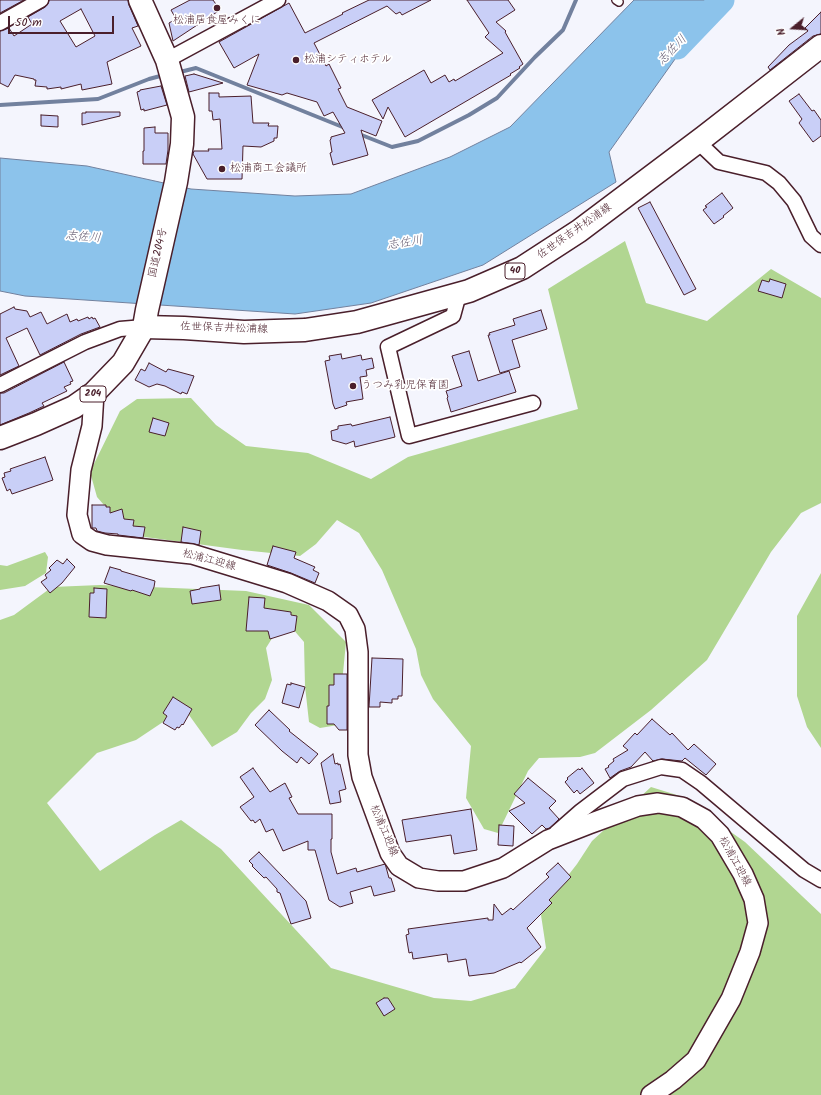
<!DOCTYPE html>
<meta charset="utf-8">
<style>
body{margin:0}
#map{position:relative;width:821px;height:1095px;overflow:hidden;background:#f4f5fd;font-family:Kalam,sans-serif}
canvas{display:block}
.north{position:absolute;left:773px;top:8px;width:40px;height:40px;-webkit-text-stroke:3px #fff;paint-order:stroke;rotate:252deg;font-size:11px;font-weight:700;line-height:16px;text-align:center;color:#4a1f2b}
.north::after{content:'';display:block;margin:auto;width:14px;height:18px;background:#4a1f2b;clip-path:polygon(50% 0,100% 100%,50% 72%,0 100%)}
.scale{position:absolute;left:8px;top:16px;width:106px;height:18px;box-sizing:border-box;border:2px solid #4a1f2b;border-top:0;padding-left:5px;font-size:12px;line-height:14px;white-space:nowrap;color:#4a1f2b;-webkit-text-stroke:3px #fff;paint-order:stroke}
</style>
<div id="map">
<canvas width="821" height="1095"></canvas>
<div class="north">N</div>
<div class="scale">50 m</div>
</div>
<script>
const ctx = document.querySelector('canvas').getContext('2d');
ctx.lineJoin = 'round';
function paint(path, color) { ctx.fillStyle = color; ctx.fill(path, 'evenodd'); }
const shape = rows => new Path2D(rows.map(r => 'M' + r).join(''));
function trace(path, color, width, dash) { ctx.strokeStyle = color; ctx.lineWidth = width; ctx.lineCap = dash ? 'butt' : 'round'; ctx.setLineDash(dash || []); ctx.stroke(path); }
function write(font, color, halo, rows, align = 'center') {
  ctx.font = font + ' Kalam,"Klee One",sans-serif'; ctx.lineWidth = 3.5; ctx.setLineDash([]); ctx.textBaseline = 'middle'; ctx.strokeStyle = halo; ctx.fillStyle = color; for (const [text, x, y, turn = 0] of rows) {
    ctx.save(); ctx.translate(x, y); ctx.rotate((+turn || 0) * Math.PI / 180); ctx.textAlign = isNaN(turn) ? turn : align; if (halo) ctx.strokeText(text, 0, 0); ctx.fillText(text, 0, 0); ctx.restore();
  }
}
paint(shape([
 [625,241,646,303,707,321,771,269,821,298,821,503,801,513,771,552,707,660,651,710,595,753,580,757,539,758,528,771,498,833,484,829,466,798,471,746,433,699,421,675,416,649,382,570,359,533,337,520,316,544,300,556,242,550,130,535,97,497,90,472,120,411,137,399,191,398,216,425,246,446,308,453,371,479,408,457,578,409,548,289],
 [45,552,48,557,46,573,25,586,0,590,0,565,7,566],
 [821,573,821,748,807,727,797,696,797,616],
 [100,585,246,591,309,605,346,642,338,725,320,728,309,722,305,686,304,642,292,628,276,632,266,648,272,680,265,699,251,713,237,732,212,747,184,708,136,740,97,753,47,803,100,871,155,835,181,820,221,849,331,968,434,998,471,1001,515,988,546,948,541,915,549,900,577,864,592,841,651,787,680,796,745,842,821,914,821,1095,0,1095,0,620,14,615,52,587]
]), '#b1d691');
const water = shape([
 [634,0,717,0,609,152,616,182,483,265,371,303,295,314,25,296,0,291,0,158,87,166,191,189,295,196,351,194,450,157,510,127,634,0]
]);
paint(water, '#8cc3eb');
trace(water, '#72819e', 1);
trace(shape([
 [176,73,196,68,345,128],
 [0,105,98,99,149,79,164,75],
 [359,134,392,147,418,141,469,115,497,98,535,57,563,30,576,0]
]), '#72819e', 4);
trace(shape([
 [677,47,722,0]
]), '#8cc3eb', 25);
const building = shape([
 [0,0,24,0,0,13,0,0],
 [49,0,128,0,129,5,138,26,132,28,141,46,107,62,112,84,82,90,81,84,61,89,61,87,47,89,47,87,35,86,36,80,34,80,34,79,15,75,8,87,0,83,0,31,9,28,14,36,32,24,28,17,45,7,48,4,49,0],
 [81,9,95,36,76,47,60,21,81,9],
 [190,0,213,0,220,10,173,41,169,23,176,19,171,10,190,0],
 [369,0,431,0,402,15,400,12,396,14,387,6,314,43,326,66,329,64,341,88,338,89,347,107,382,121,376,136,361,130,368,155,333,165,330,153,332,152,330,140,331,139,331,137,345,133,333,112,324,116,317,102,287,93,282,95,247,85,259,54,234,68,219,42,289,3,305,33,343,14,342,13,369,0],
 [467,0,508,0,515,10,496,22,506,31,505,32,523,64,519,67,520,68,510,74,511,75,405,137,388,107,383,119,372,100,424,70,431,83,445,75,449,82,454,79,455,81,503,53,485,37,489,33,467,0],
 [821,12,821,34,813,36,770,70,768,67,789,45,808,31,805,28,821,12],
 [194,74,223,83,189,92,185,76,194,74],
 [161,86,167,105,144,111,144,109,141,110,137,92,140,91,140,90,161,86],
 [209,93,219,93,219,97,251,96,253,123,269,123,268,126,278,126,277,138,274,138,274,141,261,147,243,146,242,179,207,179,193,154,194,151,209,151,208,149,222,149,220,119,213,120,212,111,209,111,209,93],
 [799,94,812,111,814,110,821,120,821,136,813,142,799,123,802,119,789,101,799,94],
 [86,112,120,112,120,116,82,125,82,113,86,113,86,112],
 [41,115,58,116,58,127,41,126,41,115],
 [155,127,155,133,168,133,168,150,166,164,143,164,143,151,144,151,144,128,155,127],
 [722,193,733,208,723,216,724,217,714,224,703,210,707,207,705,206,722,193],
 [650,202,696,289,684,295,638,208,650,202],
 [770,279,786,284,782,298,758,291,762,280,769,282,770,279],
 [14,307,15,309,27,311,30,317,41,312,47,324,67,314,70,322,77,319,78,321,88,317,89,319,92,317,93,319,95,318,100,327,81,334,40,355,27,328,6,338,19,366,0,375,0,314,14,307],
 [541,310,547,329,512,340,520,367,500,373,488,335,490,335,489,333,515,325,513,319,541,310],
 [469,351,478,381,509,371,516,392,451,412,447,398,448,397,446,391,462,386,452,356,469,351],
 [341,354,342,359,361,355,362,360,372,358,374,368,366,370,367,376,360,377,363,399,346,402,347,405,335,409,333,404,325,361,330,360,329,356,341,354],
 [64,362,73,381,70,382,71,384,64,387,67,391,42,403,44,406,29,413,0,425,0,393,4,393,64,362],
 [149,363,166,372,168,369,194,376,187,394,182,392,181,394,165,386,157,384,149,387,135,380,141,369,145,371,149,363],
 [390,417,395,437,355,447,354,441,346,444,332,440,331,431,338,429,338,426,351,424,352,426,390,417],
 [153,418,169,423,165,436,149,432,153,418],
 [45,457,53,480,12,494,10,489,7,491,2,478,5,477,4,473,11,471,10,469,45,457],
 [92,505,106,505,106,507,110,507,110,513,122,509,124,519,134,520,133,526,145,527,143,538,118,535,118,534,105,533,97,531,96,528,92,528,92,505],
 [183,527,201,531,199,545,181,542,183,527],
 [273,546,296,552,294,558,315,567,313,570,319,573,315,583,291,573,267,565,273,546],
 [67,559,75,567,62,583,50,593,41,582,47,578,45,575,51,570,49,568,57,560,63,564,67,559],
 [110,567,121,570,121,571,155,581,154,587,150,596,132,590,131,591,104,583,110,567],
 [219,585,221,600,192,604,190,591,200,589,200,588,219,585],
 [94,588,107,589,106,618,89,617,90,593,94,593,94,588],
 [249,597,265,598,264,608,291,612,291,615,297,616,295,631,270,639,268,631,246,631,249,597],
 [372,658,403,659,402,696,398,696,398,699,392,699,392,703,380,702,380,707,369,707,372,658],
 [334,674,347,674,347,730,339,730,334,724,327,724,327,706,329,706,329,685,334,685,334,674],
 [291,683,305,687,299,708,282,703,287,684,291,685,291,683],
 [173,697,192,709,183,725,182,724,179,728,177,727,175,730,163,723,167,716,163,713,173,697],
 [269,710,290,730,289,731,318,754,309,764,301,757,297,763,282,751,255,725,269,710],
 [652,719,670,735,672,733,688,750,694,744,716,764,706,775,685,758,682,761,662,759,653,761,645,752,631,767,620,771,610,778,605,769,609,767,608,766,614,761,613,759,628,750,623,746,635,733,637,735,652,719],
 [333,754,335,764,338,763,338,765,340,764,346,789,339,791,341,802,330,804,321,763,333,754],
 [253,768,270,792,285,783,292,797,289,798,298,814,332,814,332,839,331,839,331,852,337,874,356,868,357,872,385,864,386,867,389,878,391,878,395,891,374,896,371,886,350,892,353,903,340,907,329,900,315,850,308,850,308,841,283,851,273,829,266,832,260,819,255,823,253,820,251,821,240,807,254,797,240,777,253,768],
 [582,768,594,783,580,794,577,790,574,793,565,782,568,779,567,778,578,769,579,769,580,770,582,768],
 [528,778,556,801,549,808,559,819,550,828,546,829,542,825,532,834,509,811,525,803,514,794,528,778],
 [471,809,477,850,454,854,451,835,406,842,402,820,471,809],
 [499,825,514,826,513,846,498,845,499,825],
 [259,852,306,901,311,918,291,924,280,893,277,892,277,889,266,877,264,878,252,866,253,865,249,861,259,852],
 [558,863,571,877,549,900,552,903,527,928,541,947,521,963,520,962,494,973,469,976,466,959,448,962,447,954,413,959,412,952,409,953,406,935,409,934,408,929,488,918,488,920,493,920,494,904,502,915,511,908,513,910,549,877,546,874,558,863],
 [384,998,388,998,395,1009,384,1016,376,1003,384,998]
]);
paint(building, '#c9cff7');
trace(building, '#4a1f2b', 1);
const service = shape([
 [616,0,619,2]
]);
const minor = shape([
 [0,23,41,0],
 [167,60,278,0],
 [698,142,719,162,766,173,779,183,794,201,811,236,821,245],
 [459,294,453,316,388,347,409,436,533,403],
 [0,385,85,342,120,329,144,327],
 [556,833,581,811,623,779,661,767,682,770,701,783,804,870,821,880]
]);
const secondary = shape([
 [94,393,92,426,81,470,77,515,82,534,92,541,107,545,192,554,287,583,328,601,348,615,355,629,358,652,358,755,362,777,390,853,399,866,419,878,438,881,464,881,503,868,548,840,589,824,638,806,658,803,682,807,704,819,720,835,743,874,754,899,758,923,750,952,731,999,696,1060,673,1080,651,1095]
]);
const primary = shape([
 [144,327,184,328,244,332,305,330,357,322,469,291,522,268,579,231,704,137,821,46]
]);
const trunk = shape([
 [0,438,36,424,74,407,94,393,123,363,144,327,147,310,176,182,182,144,183,117,167,60,140,0]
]);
trace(service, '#4a1f2b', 10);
trace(minor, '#4a1f2b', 17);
trace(secondary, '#4a1f2b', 22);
trace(primary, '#4a1f2b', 25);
trace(trunk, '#4a1f2b', 25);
trace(service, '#fff', 7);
trace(minor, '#fff', 14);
trace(secondary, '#fff', 19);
trace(primary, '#fff', 22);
trace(trunk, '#fff', 22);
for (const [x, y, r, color] of [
 [217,8,4,"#4a1f2b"],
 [296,60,4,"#4a1f2b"],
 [222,169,4,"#4a1f2b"],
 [353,386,4,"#4a1f2b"]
]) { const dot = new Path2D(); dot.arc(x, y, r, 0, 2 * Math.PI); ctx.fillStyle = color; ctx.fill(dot); trace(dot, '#fff', 1.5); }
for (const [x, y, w] of [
 [515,271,20],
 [93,394,26]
]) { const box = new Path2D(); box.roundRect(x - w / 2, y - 8, w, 16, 3); ctx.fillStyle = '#fff'; ctx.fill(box); trace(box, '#4a1f2b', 1); }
write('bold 10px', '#4a1f2b', null, [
 ["40",515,271],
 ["204",93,394]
]);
write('11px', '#4a1f2b', '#fff', [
 ["松浦居食屋みくに",217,21,"center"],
 ["松浦シティホテル",304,60],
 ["松浦商工会議所",230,169],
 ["うつみ乳児保育園",361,386]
], 'left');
write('11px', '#4a1f2b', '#fff', [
 ["佐世保吉井松浦線",575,232,-35],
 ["国道204号",159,253,-77],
 ["佐世保吉井松浦線",224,329,2],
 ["松浦江迎線",209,561,15],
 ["松浦江迎線",383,831,67],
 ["松浦江迎線",734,862,61]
]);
write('italic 12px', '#61586e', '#fff', [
 ["志佐川",673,51,-46],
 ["志佐川",83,238,5],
 ["志佐川",405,244,-9]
]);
</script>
